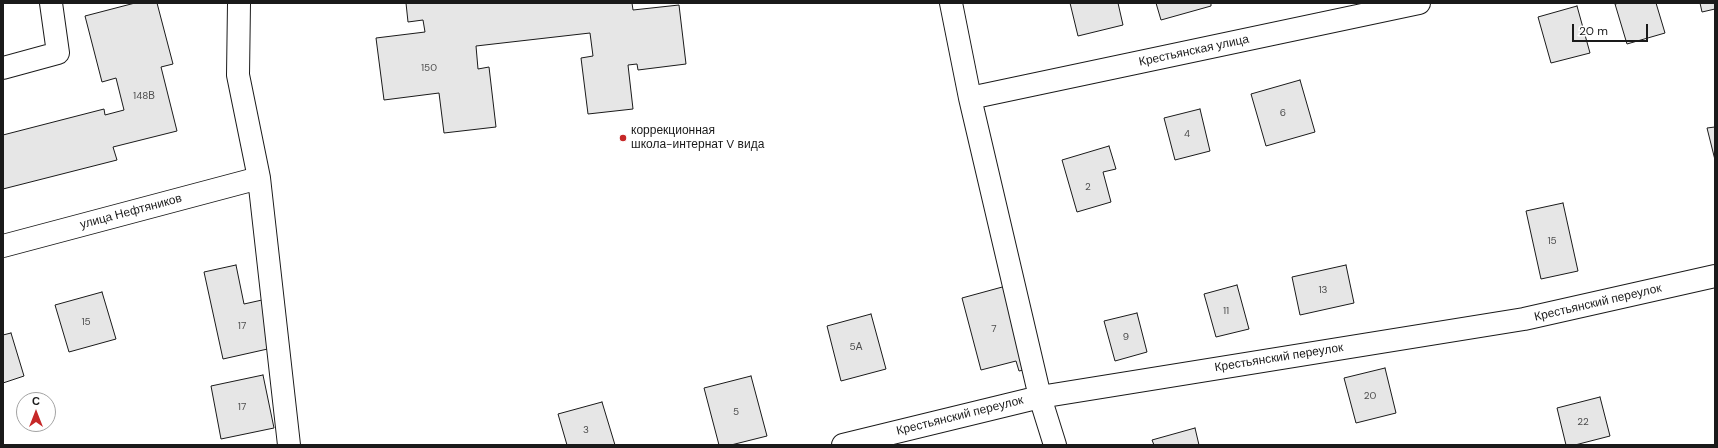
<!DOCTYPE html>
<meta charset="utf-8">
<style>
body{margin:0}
#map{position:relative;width:1718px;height:448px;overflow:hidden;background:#fff;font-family:"DM Sans",sans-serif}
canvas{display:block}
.frame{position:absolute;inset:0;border:4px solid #1a1a1a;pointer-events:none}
.north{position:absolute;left:16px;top:392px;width:40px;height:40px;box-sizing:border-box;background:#fff;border:1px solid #a3a3a3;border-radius:50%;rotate:0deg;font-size:11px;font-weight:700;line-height:16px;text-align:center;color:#1a1a1a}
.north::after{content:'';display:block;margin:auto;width:14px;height:18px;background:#c62828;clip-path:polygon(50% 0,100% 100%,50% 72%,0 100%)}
.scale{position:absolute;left:1572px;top:24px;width:76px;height:18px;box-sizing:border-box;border:2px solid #1a1a1a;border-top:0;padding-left:5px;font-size:12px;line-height:14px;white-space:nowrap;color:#1a1a1a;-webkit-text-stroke:3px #fff;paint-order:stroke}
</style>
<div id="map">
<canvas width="1718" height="448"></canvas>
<div class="frame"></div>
<div class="north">С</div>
<div class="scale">20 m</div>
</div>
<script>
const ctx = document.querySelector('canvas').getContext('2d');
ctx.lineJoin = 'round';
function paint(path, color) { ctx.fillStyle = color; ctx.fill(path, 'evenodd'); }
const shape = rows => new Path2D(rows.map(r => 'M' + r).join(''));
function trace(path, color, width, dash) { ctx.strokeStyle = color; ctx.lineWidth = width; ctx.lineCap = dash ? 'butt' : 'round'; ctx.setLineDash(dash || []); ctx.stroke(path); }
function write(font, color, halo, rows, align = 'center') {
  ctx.font = font + ' "DM Sans",sans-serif'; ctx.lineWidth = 3; ctx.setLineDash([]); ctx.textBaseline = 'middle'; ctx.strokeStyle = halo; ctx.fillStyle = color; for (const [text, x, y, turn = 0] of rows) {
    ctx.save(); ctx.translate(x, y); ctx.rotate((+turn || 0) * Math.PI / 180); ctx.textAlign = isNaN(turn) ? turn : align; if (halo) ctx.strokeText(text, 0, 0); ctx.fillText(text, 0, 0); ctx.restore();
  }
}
const building = shape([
 [135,3,157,3,173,64,161,67,177,131,113,147,117,160,3,189,3,135,104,109,105,115,124,110,116,78,102,82,85,16,135,3],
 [406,3,632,3,633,10,679,5,686,64,638,70,637,64,628,65,633,109,588,114,581,58,593,56,590,33,476,46,478,69,489,67,496,127,444,133,439,93,384,100,376,38,425,32,423,20,408,22,406,3],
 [1070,3,1118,3,1123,25,1078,36,1070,3],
 [1156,3,1211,3,1211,6,1161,20,1156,3],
 [1620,3,1656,3,1665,33,1627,44,1615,4,1620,3],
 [1700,3,1715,3,1715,9,1702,12,1700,3],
 [1577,6,1590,53,1551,63,1538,17,1577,6],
 [1300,80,1315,132,1266,146,1251,94,1300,80],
 [1200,109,1210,151,1175,160,1164,118,1200,109],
 [1715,127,1715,160,1707,128,1715,127],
 [1109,146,1116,169,1103,172,1111,202,1077,212,1062,160,1109,146],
 [1563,203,1578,271,1541,279,1526,211,1563,203],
 [236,265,244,304,262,300,272,348,223,359,204,272,236,265],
 [1346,265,1354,303,1300,315,1292,277,1346,265],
 [1237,285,1249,329,1216,337,1204,294,1237,285],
 [1006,286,1028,369,1019,371,1016,361,981,370,962,298,1006,286],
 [102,292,116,339,69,352,55,305,102,292],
 [1137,313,1147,352,1115,361,1104,321,1137,313],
 [871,314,886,369,841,381,827,326,871,314],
 [11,333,24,376,3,383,3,335,11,333],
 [1385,368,1396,413,1356,423,1344,378,1385,368],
 [263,375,274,428,221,439,211,386,263,375],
 [751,376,767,436,731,445,719,445,704,388,751,376],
 [1600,397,1610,436,1575,445,1566,445,1557,408,1600,397],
 [602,402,615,445,567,445,558,414,602,402],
 [1195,428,1199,445,1154,445,1152,440,1195,428]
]);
paint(building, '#e6e6e6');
trace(building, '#1a1a1a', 1);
const minor = shape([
 [239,3,238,75,259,178,289,445],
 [951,3,970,98,1040,397,1055,445],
 [3,68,58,53,51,3],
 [970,98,1419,3],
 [3,246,259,178],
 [843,445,1040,397,1524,319,1715,276]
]);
trace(minor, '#1a1a1a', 24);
trace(minor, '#fff', 22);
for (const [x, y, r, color] of [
 [623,138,4,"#c62828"]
]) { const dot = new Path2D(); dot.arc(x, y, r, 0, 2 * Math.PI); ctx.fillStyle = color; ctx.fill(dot); trace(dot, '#fff', 1.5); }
write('10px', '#4d4d4d', null, [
 ["150",429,68],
 ["148В",144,96],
 ["6",1283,113],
 ["4",1187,134],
 ["2",1088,187],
 ["15",1552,241],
 ["13",1323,290],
 ["11",1226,311],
 ["15",86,322],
 ["17",242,326],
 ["7",994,329],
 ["9",1126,337],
 ["5А",856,347],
 ["20",1370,396],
 ["17",242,407],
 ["5",736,412],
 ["22",1583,422],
 ["3",586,430]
]);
write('12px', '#1a1a1a', '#fff', [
 ["Крестьянская улица",1194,51,-12],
 ["улица Нефтяников",131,212,-15],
 ["Крестьянский переулок",1598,303,-13],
 ["Крестьянский переулок",1279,358,-9],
 ["Крестьянский переулок",960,416,-14]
]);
write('12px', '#1a1a1a', '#fff', [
 ["коррекционная",631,131],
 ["школа-интернат V вида",631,145]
], 'left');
</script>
